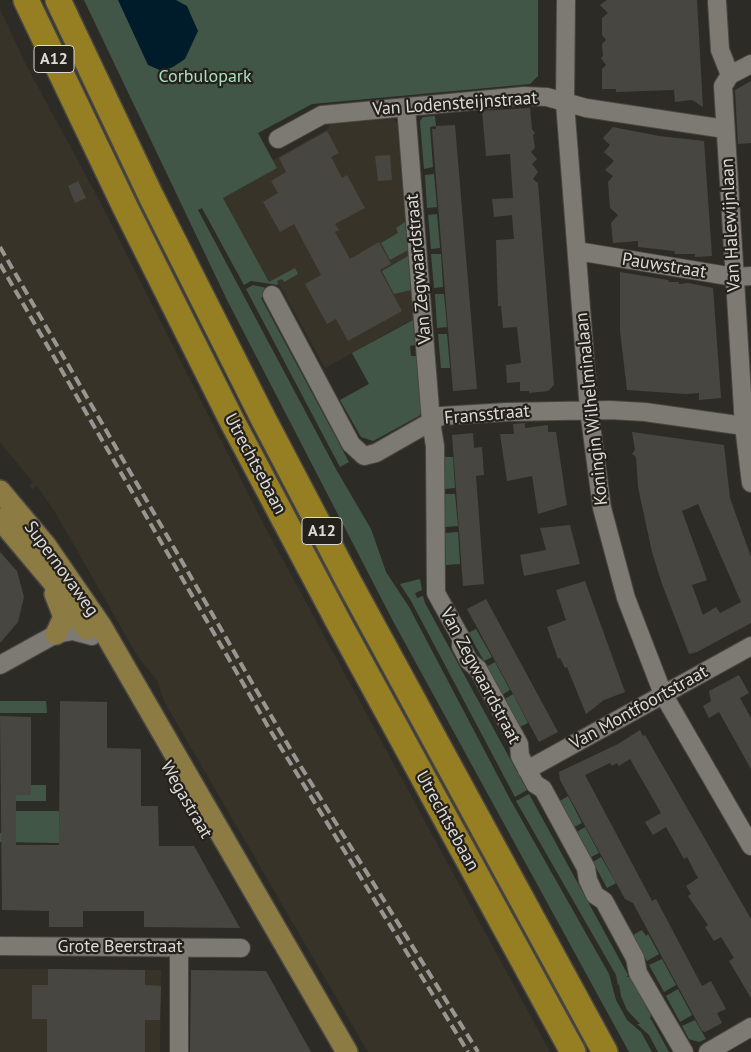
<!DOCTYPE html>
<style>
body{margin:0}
canvas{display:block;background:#2d2b26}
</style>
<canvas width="751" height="1052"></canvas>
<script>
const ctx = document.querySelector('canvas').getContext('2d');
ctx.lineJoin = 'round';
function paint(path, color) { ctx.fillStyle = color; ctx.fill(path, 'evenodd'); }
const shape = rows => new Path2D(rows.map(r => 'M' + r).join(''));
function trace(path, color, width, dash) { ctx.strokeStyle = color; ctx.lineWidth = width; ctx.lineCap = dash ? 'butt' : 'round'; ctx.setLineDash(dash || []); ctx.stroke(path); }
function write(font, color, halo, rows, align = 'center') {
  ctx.font = font + ' "PT Sans",sans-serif'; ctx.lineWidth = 4.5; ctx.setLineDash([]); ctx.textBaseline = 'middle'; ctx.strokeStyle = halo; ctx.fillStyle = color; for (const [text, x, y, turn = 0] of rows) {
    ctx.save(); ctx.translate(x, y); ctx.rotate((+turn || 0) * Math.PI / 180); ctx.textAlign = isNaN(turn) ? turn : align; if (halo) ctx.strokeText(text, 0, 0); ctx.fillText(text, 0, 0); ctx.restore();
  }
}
paint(shape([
 [0,9,24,61,99,200,265,527,550,1052,368,1052,165,703,157,680,138,657,55,512,37,486,32,489,30,485,33,482,0,442],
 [394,119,397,123,413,319,325,368,279,284,269,282,223,198,277,168,273,160,328,129,331,124],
 [0,969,161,970,160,1052,0,1052]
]), '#383328');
paint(shape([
 [84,0,538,0,538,76,530,84,312,104,258,133,277,168,223,198,269,282,295,268,298,274,284,282,282,279,277,281,278,285,251,281,244,285,202,208,198,210,337,471,371,529,386,572,409,607,511,801,609,974,616,1000,627,1020,641,1032,652,1052,629,1052,393,621,227,300],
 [435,116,436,126,430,127,433,167,424,169,420,121,423,117],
 [434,174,437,207,427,208,425,175],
 [437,214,440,248,431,249,428,215],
 [405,222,408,250,390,260,381,243,398,233,396,228],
 [431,254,441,254,443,287,434,288],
 [408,256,411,290,394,294,382,271],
 [253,285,276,290,261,298,349,462,340,467,246,289],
 [435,294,444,294,447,327,437,328],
 [413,320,415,345,410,346,411,356,416,356,421,413,419,416,373,441,361,437,340,400,369,384,352,353],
 [438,334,447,334,450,368,441,368],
 [444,457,453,457,455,488,444,489],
 [445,494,455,494,458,526,445,527],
 [458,532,460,564,446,565,445,533],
 [420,579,422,590,415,593,417,598,423,596,425,603,527,790,515,797,411,601,400,584],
 [476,629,492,657,484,661,468,633],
 [495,662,510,690,502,695,486,667],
 [513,694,528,723,520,727,505,699],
 [0,701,46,701,47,713,0,713],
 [31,785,46,785,46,801,2,801,2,795,31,795],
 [529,794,628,975,626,977,630,977,651,1015,650,1020,651,1019,669,1052,658,1052,649,1035,637,1024,640,1024,627,1010,621,996,619,984,618,986,616,975,516,801],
 [568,796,582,823,574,827,560,801],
 [16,811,59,811,59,843,0,842,0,833,16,832],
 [585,827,599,853,591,857,577,832],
 [601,857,616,883,607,888,593,862],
 [642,930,646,936,648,934,659,954,647,961,633,935],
 [662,959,676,985,664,992,649,965],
 [678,989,692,1015,680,1022,666,996],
 [695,1020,706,1039,699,1042,689,1039,682,1026]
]), '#425648');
paint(shape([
 [118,0,176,0,187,6,198,31,185,59,173,67,162,71,148,65]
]), '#001c2b');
paint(shape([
 [607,0,697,0,703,107,692,100,675,102,674,90,616,92,616,89,602,89,602,69,606,65,601,58,603,56,602,44,606,40,602,35,602,18,608,13,600,5],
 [751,81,751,143,738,144,735,90],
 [530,108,532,129,535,133,533,135,535,148,531,152,537,159,532,164,538,172,533,179,538,183,554,385,548,391,529,393,529,391,520,391,520,382,507,383,506,365,521,363,517,327,503,328,501,306,498,306,496,240,514,239,512,215,494,217,492,199,513,198,510,154,486,156,482,111],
 [455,125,477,389,453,391,432,129,436,129,436,126],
 [613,127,659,136,704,141,712,256,695,257,695,254,675,254,674,251,638,247,638,241,613,243,611,223,618,215,610,208,608,182,613,176,605,170,614,161,604,152,610,145,603,138],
 [327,131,339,153,331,157,342,178,347,175,365,208,335,224,339,230,335,232,350,259,379,242,391,264,380,270,402,311,348,341,336,319,327,324,305,284,321,275,294,224,280,232,263,202,278,193,271,181,286,172,279,158],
 [390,155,392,180,378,181,375,156],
 [78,181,86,198,75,203,68,186],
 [620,272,668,280,669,282,679,282,679,284,688,283,713,288,721,398,699,400,699,393,686,394,627,390,620,331],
 [525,423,525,428,548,425,548,432,556,432,567,505,538,514,532,476,507,481,500,434,514,434,513,424],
 [632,432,724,445,730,498,751,557,751,623,697,652,689,654,662,584,652,552,638,487,636,457,632,454,635,450],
 [698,504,741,602,720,613,716,607,703,615,692,585,707,580,682,511],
 [473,433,474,448,482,447,484,475,476,476,484,584,463,586,452,435],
 [570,525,580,564,524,576,520,555,546,550,540,528],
 [0,552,17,571,24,597,18,622,0,643],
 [585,581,625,692,604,700,586,714,567,667,565,668,560,658,558,659,547,627,566,620,556,590],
 [486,599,558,732,539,742,467,609],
 [739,675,749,693,740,698,751,718,751,769,719,712,709,718,703,706,711,701,709,691],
 [60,701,107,702,107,748,141,749,141,806,158,806,159,846,194,846,240,928,144,927,144,911,83,911,83,927,49,927,49,911,2,910,0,716,31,717,31,795,16,795,16,845,59,845],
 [640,730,643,736,645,735,751,919,751,998,729,961,734,958,721,937,714,941,705,927,708,925,688,896,691,894,686,886,698,878,687,857,684,859,666,827,653,835,645,822,661,813,630,759,619,766,617,763,612,766,610,763,585,775,652,901,656,899,702,986,711,981,726,1009,717,1013,722,1023,705,1032,702,1031,633,903,625,899,560,780,559,772,618,744],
 [48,969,145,970,145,985,161,986,160,1020,145,1020,145,1052,47,1052,47,1019,32,1019,32,985,48,985],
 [191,970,266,971,311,1052,190,1052]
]), '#484640');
const minor = shape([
 [566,0,565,103,589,410,602,508,626,598,663,694,751,846],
 [717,2,720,50,730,75],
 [751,64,730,75,723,86,744,426,751,483],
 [406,107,431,422,435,446,436,593,461,638,461,646,469,661,478,669,519,744,520,756,535,784,543,789,586,868,588,880,595,895,604,901,635,958,638,973,684,1052],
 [278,139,322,115,524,96,547,97,586,108,725,129],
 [577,251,734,277,751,276],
 [272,295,351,444,364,456,376,453,441,416,507,412,610,410,645,412,744,426],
 [0,665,56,634,73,631,92,636],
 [527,770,751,646],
 [0,946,241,948],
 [179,1052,179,948],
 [708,1052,751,1027]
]);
const major = shape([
 [0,491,46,546,101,626,347,1052],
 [0,519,53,582,87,629],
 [55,594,64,617,56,634]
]);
const highway = shape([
 [26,0,126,209,232,421,340,625,573,1052],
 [58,0,151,196,264,420,349,582,605,1052]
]);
trace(minor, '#494743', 20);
trace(major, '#494743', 24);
trace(highway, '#494743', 28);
trace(minor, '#7d7a74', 18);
trace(major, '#8c7c43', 21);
trace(highway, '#967e22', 25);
trace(shape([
 [0,247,295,757,478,1052],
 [0,264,270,730,468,1052]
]), '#989692', 4, [10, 5]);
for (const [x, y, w] of [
 [54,59,40],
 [322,531,40]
]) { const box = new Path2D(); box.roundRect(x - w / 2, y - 13.5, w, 27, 4); ctx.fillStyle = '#24211c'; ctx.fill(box); trace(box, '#dcdad7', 1); }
write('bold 16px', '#dcdad7', null, [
 ["A12",54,59],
 ["A12",322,531]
]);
write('18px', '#aae1bc', '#24211c', [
 ["Corbulopark",205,77]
]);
write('18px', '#dcdad7', '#24211c', [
 ["Van Lodensteijnstraat",455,104,-4],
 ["Van Halewijnlaan",731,225,-93],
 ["Pauwstraat",664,266,9],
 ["Van Zegwaardstraat",419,269,-95],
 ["Koningin Wilhelminalaan",592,409,-96],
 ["Fransstraat",487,415,-5],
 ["Utrechtsebaan",255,464,62],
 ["Supernovaweg",61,569,54],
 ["Van Zegwaardstraat",480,676,62],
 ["Van Montfoortstraat",639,708,-29],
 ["Wegastraat",186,800,60],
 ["Utrechtsebaan",447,821,61],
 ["Grote Beerstraat",120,947]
]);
</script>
